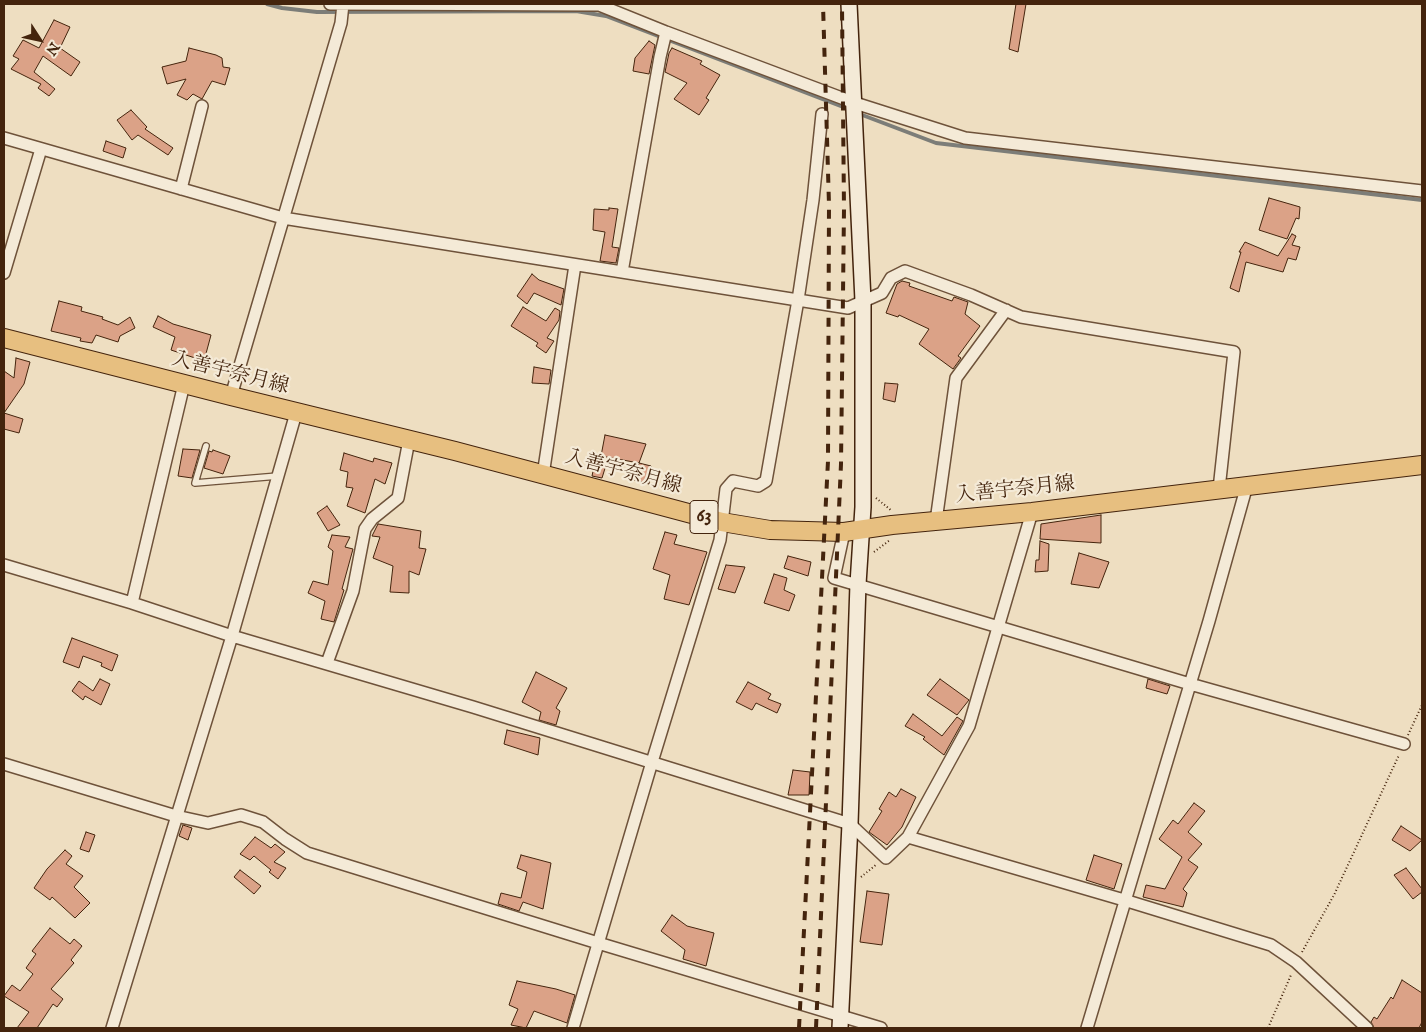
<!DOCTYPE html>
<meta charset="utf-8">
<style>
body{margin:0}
#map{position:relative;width:1426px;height:1032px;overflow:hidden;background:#eedec1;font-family:"IM FELL English",serif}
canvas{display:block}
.frame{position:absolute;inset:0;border:5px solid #44240d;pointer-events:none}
.north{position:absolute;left:15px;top:15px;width:50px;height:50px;-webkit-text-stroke:4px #f4ead7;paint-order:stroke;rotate:125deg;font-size:14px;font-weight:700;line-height:20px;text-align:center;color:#44240d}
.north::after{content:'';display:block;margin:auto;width:18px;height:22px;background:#44240d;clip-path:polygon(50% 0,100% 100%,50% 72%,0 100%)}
</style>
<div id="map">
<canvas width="1426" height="1032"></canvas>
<div class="frame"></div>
<div class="north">N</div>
</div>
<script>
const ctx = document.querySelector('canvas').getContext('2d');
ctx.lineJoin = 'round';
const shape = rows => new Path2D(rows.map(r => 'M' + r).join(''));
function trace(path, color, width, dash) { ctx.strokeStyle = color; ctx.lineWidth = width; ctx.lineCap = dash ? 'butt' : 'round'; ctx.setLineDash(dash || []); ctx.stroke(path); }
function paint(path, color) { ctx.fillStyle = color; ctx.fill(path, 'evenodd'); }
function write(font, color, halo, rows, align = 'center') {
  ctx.font = font + ' "IM FELL English","Noto Serif JP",serif'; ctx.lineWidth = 4.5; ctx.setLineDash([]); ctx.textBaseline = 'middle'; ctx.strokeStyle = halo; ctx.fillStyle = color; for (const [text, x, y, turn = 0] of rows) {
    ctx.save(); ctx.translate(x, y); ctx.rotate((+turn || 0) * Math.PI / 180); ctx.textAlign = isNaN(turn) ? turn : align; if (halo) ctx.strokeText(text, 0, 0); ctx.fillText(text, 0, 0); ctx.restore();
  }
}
trace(shape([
 [267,4,282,8,317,12,576,11,606,16,851,110],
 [857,113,936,143,1422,200]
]), '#7c7d78', 4);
const building = shape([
 [1016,4,1026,4,1018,52,1009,49,1016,4],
 [54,20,70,27,60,48,80,62,71,76,43,56,34,72,55,89,49,96,38,88,41,84,11,69,19,59,13,56,23,40,39,48,54,20],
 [649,41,655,45,649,74,633,71,635,58,649,41],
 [189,48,216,55,222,58,223,67,230,68,225,85,212,81,202,99,193,94,187,100,177,95,186,79,167,84,162,67,186,61,189,48],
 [672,48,702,61,700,64,720,75,706,98,709,100,699,115,674,99,687,83,665,72,669,53,672,48],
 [131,110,147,127,145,129,173,148,168,155,138,135,132,140,117,120,131,110],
 [106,141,126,148,123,158,103,151,106,141],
 [1269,198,1300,207,1299,219,1296,218,1287,239,1259,230,1269,198],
 [609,208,618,209,612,247,619,248,616,263,600,261,605,232,593,230,594,209,609,210,609,208],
 [1292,234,1296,236,1292,245,1300,247,1296,260,1288,258,1283,272,1246,262,1239,292,1230,288,1241,252,1239,252,1245,242,1278,256,1292,234],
 [532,274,539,280,564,289,561,305,534,293,527,304,517,296,532,274],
 [902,281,910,283,909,286,952,301,954,297,968,302,965,314,980,326,958,356,961,358,953,369,919,344,929,329,899,315,898,317,886,313,897,284,902,281],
 [59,301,82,307,81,311,103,317,102,319,118,325,130,317,135,328,120,336,118,342,96,335,92,343,80,341,81,338,51,331,59,301],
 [523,307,546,321,555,308,560,311,559,320,547,338,554,341,546,353,536,346,538,343,511,326,523,307],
 [158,316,173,324,211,335,204,361,171,350,175,337,153,327,158,316],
 [16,358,30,362,24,384,4,413,23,419,19,433,4,429,4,371,14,378,16,358],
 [534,367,551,370,549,384,532,383,534,367],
 [885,383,898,384,895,402,883,399,885,383],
 [605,435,646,444,639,463,601,456,605,435],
 [183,449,200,450,192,478,178,476,183,449],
 [213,450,230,456,223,474,204,468,209,451,212,452,213,450],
 [344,453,373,462,374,458,392,463,385,484,375,479,365,513,347,506,353,488,346,487,348,472,340,470,344,453],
 [595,462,606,465,602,478,592,476,595,462],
 [639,463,651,466,649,484,634,480,639,463],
 [327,506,340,525,328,531,317,513,327,506],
 [1101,515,1101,543,1040,539,1041,524,1101,515],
 [378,524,421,531,419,548,426,549,419,575,409,571,409,593,390,592,393,566,373,558,380,537,372,536,378,524],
 [665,532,677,535,674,544,707,552,689,605,664,599,670,575,653,569,665,532],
 [332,535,350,537,345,547,353,549,342,589,344,590,334,622,321,619,325,601,308,593,313,581,328,585,333,551,328,547,332,535],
 [1040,541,1049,544,1048,571,1035,572,1036,560,1039,560,1040,541],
 [1079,553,1109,562,1099,588,1071,584,1079,553],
 [788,556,811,562,808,576,784,568,788,556],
 [726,565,745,567,735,593,718,589,726,565],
 [774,574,787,578,784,590,795,595,789,611,764,603,774,574],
 [72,638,118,655,112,671,101,666,102,663,83,656,79,668,63,662,72,638],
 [536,672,567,688,556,708,560,711,556,725,539,720,541,712,522,702,536,672],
 [100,679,110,684,101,705,85,696,83,700,72,691,79,681,93,691,100,679],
 [940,679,969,700,957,715,927,695,940,679],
 [1148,679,1170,686,1167,694,1146,688,1148,679],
 [748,682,771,694,768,699,781,704,777,713,756,703,752,710,736,702,748,682],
 [913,714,942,736,957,717,963,721,944,755,923,739,925,737,905,726,913,714],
 [507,730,540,738,538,755,504,744,507,730],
 [793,770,810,772,809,795,788,795,793,770],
 [901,789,916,797,902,827,887,845,869,832,882,811,879,809,889,792,896,797,901,789],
 [1194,803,1205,811,1188,832,1202,844,1188,860,1198,867,1183,889,1187,893,1183,907,1143,897,1146,885,1165,889,1182,857,1159,839,1173,820,1178,824,1194,803],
 [183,825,192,828,188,840,179,836,183,825],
 [1401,826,1422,840,1410,851,1392,840,1401,826],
 [86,832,95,835,89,852,80,849,86,832],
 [255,837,271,848,275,844,285,852,274,862,286,868,278,879,269,872,271,870,254,856,250,860,240,854,255,837],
 [65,850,72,856,66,864,83,876,74,887,90,903,75,918,52,897,50,900,34,888,47,869,65,850],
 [521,855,551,863,543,909,523,902,519,911,498,904,501,893,521,898,527,872,517,868,521,855],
 [1094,855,1122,864,1114,889,1086,880,1094,855],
 [1406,868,1422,889,1422,892,1413,899,1394,875,1406,868],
 [240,870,261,886,254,894,234,877,240,870],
 [867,891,889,894,882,945,860,942,867,891],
 [672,915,687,926,714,933,706,966,683,959,685,950,661,931,672,915],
 [50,928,70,944,74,939,82,946,71,960,74,963,51,989,63,999,57,1007,53,1004,37,1028,17,1028,29,1012,4,996,12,985,20,991,33,974,26,968,36,954,32,951,50,928],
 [1402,980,1422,993,1422,1022,1419,1028,1374,1028,1371,1022,1374,1017,1377,1019,1391,997,1393,999,1402,980],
 [517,981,556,989,575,995,567,1023,534,1011,526,1028,511,1025,518,1009,509,1005,517,981]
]);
paint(building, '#dba287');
trace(building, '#44240d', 1);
const lane = shape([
 [206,446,195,483,278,476]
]);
const street = shape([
 [330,4,599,5,666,32,855,103,965,138,1422,191],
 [4,138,283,218,848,308,882,293,891,278,905,271,971,295,1021,317,1234,352,1219,489],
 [181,189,202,106],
 [622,272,660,57,666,32],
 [4,273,41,149],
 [231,396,341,23,343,4],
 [543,475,575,265],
 [936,521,956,378,1006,310],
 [844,532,834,578,1190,684,1404,744],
 [4,565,132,603,232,636,473,707,850,824,886,858,908,837,1124,900,1271,945,1296,962,1367,1028],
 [132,603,184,384],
 [327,663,353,591,365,529,372,519,398,498,409,440],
 [4,764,176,816,208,823,241,815,263,822,285,839,307,853,598,943,881,1028],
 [908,837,969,726,1032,512],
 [112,1028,232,636,296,413],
 [573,1028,652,762,720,540,726,489,733,481,758,486,766,481,798,300,813,200,822,114],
 [1087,1028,1209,621,1247,485]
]);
const secondary = shape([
 [840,1028,850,824,858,584,863,507,863,301,849,4]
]);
const primary = shape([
 [4,338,231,396,455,451,722,522,770,530,844,532,892,525,1032,512,1422,465]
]);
trace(lane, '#6e523a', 8);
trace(street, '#6e523a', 14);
trace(secondary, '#44240d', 18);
trace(primary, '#44240d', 20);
trace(shape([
 [876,498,892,511],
 [874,552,890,540],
 [1408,735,1422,705],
 [861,877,877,864],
 [1302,952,1334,895,1399,755],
 [1268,1028,1291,975]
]), '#44240d', 2, [1, 2.5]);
trace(lane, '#f4ead7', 5.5);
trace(street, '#f4ead7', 11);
trace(secondary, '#f4ead7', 15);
trace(primary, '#e7bf80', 18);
trace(shape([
 [799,1028,828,461,829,205,823,4],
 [816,1028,841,464,844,209,842,4]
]), '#44240d', 4, [9, 9]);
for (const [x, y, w] of [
 [704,517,28]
]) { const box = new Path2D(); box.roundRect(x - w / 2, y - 16.5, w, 33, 4); ctx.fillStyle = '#f4ead7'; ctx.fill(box); trace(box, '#44240d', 1); }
write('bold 19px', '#44240d', null, [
 ["63",704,517]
]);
write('20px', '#44240d', '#f4ead7', [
 ["入善宇奈月線",230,374,14],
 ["入善宇奈月線",623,473,15],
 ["入善宇奈月線",1015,491,-6]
]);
</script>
